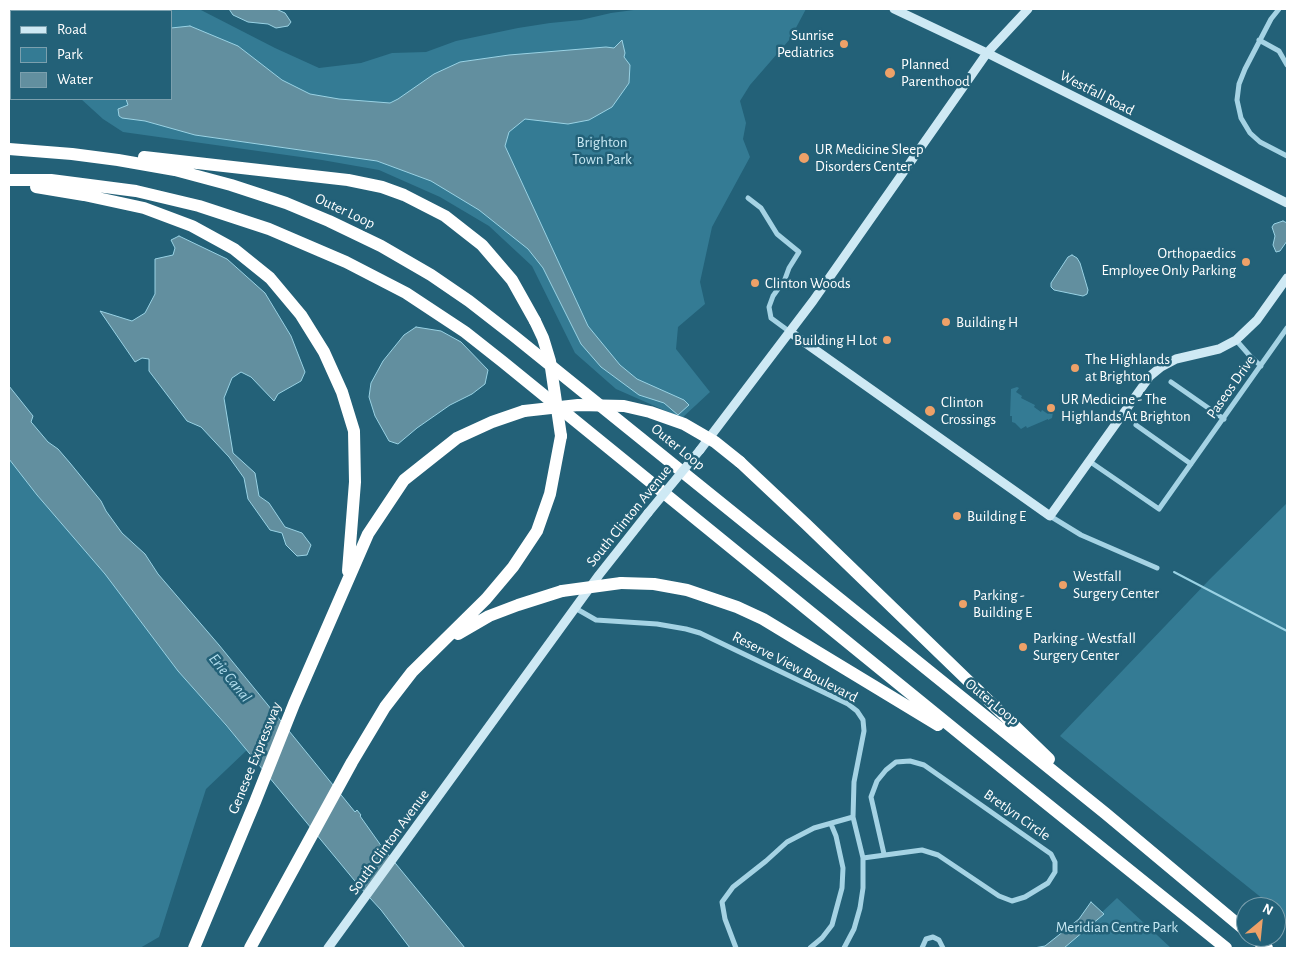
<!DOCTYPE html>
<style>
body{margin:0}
#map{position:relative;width:1296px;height:957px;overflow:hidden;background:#236178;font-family:"Alegreya Sans",sans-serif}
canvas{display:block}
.frame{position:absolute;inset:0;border:10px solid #fff;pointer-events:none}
.legend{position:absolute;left:10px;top:10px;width:162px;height:90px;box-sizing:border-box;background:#236178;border:1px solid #7ba0ae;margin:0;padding:6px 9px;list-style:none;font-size:15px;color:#fff}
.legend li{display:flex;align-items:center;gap:10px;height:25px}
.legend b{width:25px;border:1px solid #7ba0ae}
.north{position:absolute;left:1236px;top:897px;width:50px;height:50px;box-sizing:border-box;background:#236178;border:1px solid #7ba0ae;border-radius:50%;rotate:28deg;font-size:14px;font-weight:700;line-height:20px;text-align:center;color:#fff}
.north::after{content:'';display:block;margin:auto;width:18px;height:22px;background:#eea168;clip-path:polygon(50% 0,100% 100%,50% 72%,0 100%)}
</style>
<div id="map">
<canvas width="1296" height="957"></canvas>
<div class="frame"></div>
<ul class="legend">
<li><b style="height:6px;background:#cee9f4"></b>Road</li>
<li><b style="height:14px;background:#347b94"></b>Park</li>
<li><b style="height:14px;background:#628f9f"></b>Water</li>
</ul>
<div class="north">N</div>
</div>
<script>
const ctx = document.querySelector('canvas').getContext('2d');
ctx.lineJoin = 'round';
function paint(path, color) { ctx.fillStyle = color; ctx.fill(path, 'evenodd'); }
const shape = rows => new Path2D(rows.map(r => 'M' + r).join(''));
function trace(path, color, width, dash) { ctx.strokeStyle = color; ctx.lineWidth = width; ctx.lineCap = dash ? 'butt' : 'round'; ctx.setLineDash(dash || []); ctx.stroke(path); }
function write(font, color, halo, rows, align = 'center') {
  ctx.font = font + ' "Alegreya Sans",sans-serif'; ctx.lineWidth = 5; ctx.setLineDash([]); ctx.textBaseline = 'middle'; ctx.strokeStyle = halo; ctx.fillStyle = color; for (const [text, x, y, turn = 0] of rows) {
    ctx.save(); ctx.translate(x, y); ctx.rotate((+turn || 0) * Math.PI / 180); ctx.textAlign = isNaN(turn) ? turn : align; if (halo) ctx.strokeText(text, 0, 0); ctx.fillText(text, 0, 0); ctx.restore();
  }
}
paint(shape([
 [128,9,199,9,275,48,319,68,361,63,392,53,426,52,456,41,518,28,550,23,581,20,611,13,641,9,806,9,790,39,750,85,740,101,746,123,743,139,750,157,712,227,700,282,705,304,678,327,676,349,710,392,682,418,616,389,575,353,532,266,489,226,440,197,379,170,322,160,123,132,103,119,81,99,171,99,171,11,124,11],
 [1017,387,1019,388,1016,392,1022,396,1021,398,1035,405,1034,407,1041,412,1042,410,1048,414,1051,411,1053,412,1052,418,1048,420,1048,419,1027,428,1026,426,1021,429,1015,423,1012,422,1012,416,1010,416,1011,389],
 [9,459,37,495,105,574,178,671,247,750,206,789,159,937,140,948,9,948],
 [1287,503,1287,919,1276,910,1276,907,1273,907,1060,736,1210,579],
 [1117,898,1171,948,1064,948]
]), '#347b94');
const water = shape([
 [229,9,276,9,285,13,291,22,288,26,276,28,268,24,248,22,233,15,229,9],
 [190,26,238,46,282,80,310,94,339,99,390,103,398,99,434,74,460,62,509,55,606,47,614,48,622,40,625,53,624,57,630,65,629,83,612,107,589,120,568,124,525,119,509,132,505,146,588,326,620,365,637,379,684,400,689,405,678,415,664,403,639,395,601,367,581,344,543,268,528,249,479,210,431,181,377,161,195,135,145,121,122,118,119,116,118,109,128,105,126,99,171,99,171,28,190,26],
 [1283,221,1287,223,1287,241,1280,251,1276,252,1273,245,1275,236,1272,227,1274,224,1283,221],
 [179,236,227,259,265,293,291,336,305,372,301,381,278,394,274,401,251,377,241,372,232,378,224,398,233,453,255,473,259,496,269,503,285,527,302,533,311,545,307,555,297,556,286,545,282,533,270,530,248,499,244,478,229,457,201,427,187,421,149,371,149,359,142,358,135,362,100,311,132,321,145,313,155,294,155,259,173,255,175,248,171,240,179,236],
 [1072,255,1077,258,1080,263,1088,290,1087,294,1083,296,1054,290,1051,287,1051,283,1068,257,1072,255],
 [416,327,441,331,461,342,488,370,485,384,472,394,450,405,417,428,398,444,389,441,375,416,369,397,371,383,383,361,404,335,416,327],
 [9,386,33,416,31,422,32,423,48,442,58,449,70,463,101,501,106,511,122,533,145,554,158,574,219,645,355,812,357,810,361,815,360,816,382,847,465,948,410,948,381,910,359,886,226,725,178,671,105,574,37,495,9,459,9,386],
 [1091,902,1104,914,1064,948,1034,948,1045,946,1079,919,1091,902]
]);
paint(water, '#628f9f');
trace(water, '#99d2e4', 1);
trace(shape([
 [1174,572,1287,631]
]), '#99d2e4', 2);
trace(shape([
 [1279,9,1271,19,1245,69,1239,84,1237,100,1241,118,1250,133,1260,142,1287,156],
 [69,11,71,9],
 [1259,40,1279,51,1287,65],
 [9,61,11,61],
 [748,198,761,208,777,234,799,252,789,268,785,279,773,296,769,307,771,318,790,332],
 [1236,340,1250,356,1261,366],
 [1171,382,1224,419],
 [1136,425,1191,464],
 [1089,461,1159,509,1287,328],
 [1050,516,1081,535,1157,568],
 [575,608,596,620,657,624,686,629,700,633,848,704,857,711,863,720,864,731,854,782,853,817,863,858,863,888,860,908,854,929,844,948],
 [863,858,922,850,938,855,999,896,1012,901,1025,897,1048,883,1055,872,1055,862,1051,854,924,765,910,761,896,762,886,770,877,781,871,797,884,854],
 [736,948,725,919,722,902,733,887,766,861,787,842,814,828,853,817],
 [810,948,822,938,832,925,842,888,843,868,836,836,831,824],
 [922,948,926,939,933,937,939,940,943,948]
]), '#a5d3e4', 5);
trace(shape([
 [894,9,987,53,1287,203],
 [790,332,1050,516,1150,376,1161,367,1176,359,1219,349,1236,340,1257,320,1287,278],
 [700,450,813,301,987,53,1028,9],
 [328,948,599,575,648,513]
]), '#cee9f4', 9);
trace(shape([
 [9,149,72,154,118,160,175,170,231,185,286,203,329,221,381,246,431,275,469,301,514,336,1105,813,1246,931],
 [144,157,348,180,382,187,404,195,445,216,482,245,512,280,535,321],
 [9,180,51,180,136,191,199,206,269,229,346,262,406,293,465,332,503,362,975,746,1226,948],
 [36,187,84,195,144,208,192,226,234,249,270,278,301,315,324,352,342,392,354,431,355,482,348,571],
 [740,462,806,524,1049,759],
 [621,583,654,584,687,590,737,607,763,619,938,725],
 [458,634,489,616,518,605,562,591],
 [1253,937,1267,948],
 [194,948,255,802,294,704,368,534,404,480,433,457,457,438,492,422,524,411],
 [250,948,352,762,385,707,412,672,486,599,513,567,537,531,550,494,561,436]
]), '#fff', 12);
trace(shape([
 [648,513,700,450]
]), '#cee9f4', 9);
trace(shape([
 [535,321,543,338,550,361,561,436],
 [524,411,578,405,624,406,650,412,684,424,715,442,740,462],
 [562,591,621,583]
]), '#fff', 12);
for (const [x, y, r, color] of [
 [844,44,5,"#eea168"],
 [890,73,6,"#eea168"],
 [804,158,6,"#eea168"],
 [1246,262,5,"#eea168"],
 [755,283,5,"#eea168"],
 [946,322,5,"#eea168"],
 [887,340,5,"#eea168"],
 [1075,368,5,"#eea168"],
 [1051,408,5,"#eea168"],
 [930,411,6,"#eea168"],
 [957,516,5,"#eea168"],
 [1063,585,5,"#eea168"],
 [963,604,5,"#eea168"],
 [1023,647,5,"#eea168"]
]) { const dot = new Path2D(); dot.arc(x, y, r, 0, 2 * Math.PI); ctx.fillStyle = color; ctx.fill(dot); trace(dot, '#236178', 2); }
write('15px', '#fff', '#236178', [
 ["Sunrise",834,35,"right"],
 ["Pediatrics",834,52,"right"],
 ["Planned",901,64],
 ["Parenthood",901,81],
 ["UR Medicine Sleep",815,149],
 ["Disorders Center",815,166],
 ["Orthopaedics",1236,253,"right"],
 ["Employee Only Parking",1236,270,"right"],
 ["Clinton Woods",765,283],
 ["Building H",956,322],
 ["Building H Lot",877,340,"right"],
 ["The Highlands",1085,359],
 ["at Brighton",1085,376],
 ["UR Medicine - The",1061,399],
 ["Highlands At Brighton",1061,416],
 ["Clinton",941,402],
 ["Crossings",941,419],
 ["Building E",967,516],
 ["Westfall",1073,576],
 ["Surgery Center",1073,593],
 ["Parking -",973,595],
 ["Building E",973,612],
 ["Parking - Westfall",1033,638],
 ["Surgery Center",1033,655]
], 'left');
write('15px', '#fff', '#236178', [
 ["Westfall Road",1097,93,27],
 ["Outer Loop",345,211,25],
 ["Paseos Drive",1231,387,-55],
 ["Outer Loop",678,447,39],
 ["South Clinton Avenue",629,516,-51],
 ["Reserve View Boulevard",795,667,27],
 ["Outer Loop",992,702,39],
 ["Genesee Expressway",255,758,-68],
 ["Bretlyn Circle",1017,815,35],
 ["South Clinton Avenue",389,842,-54]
]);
write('15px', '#c7e8f3', '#236178', [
 ["Brighton",602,142],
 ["Town Park",602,159],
 ["Meridian Centre Park",1117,927]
]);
write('italic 16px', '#b0dcec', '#236178', [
 ["Erie Canal",230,678,51]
]);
</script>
